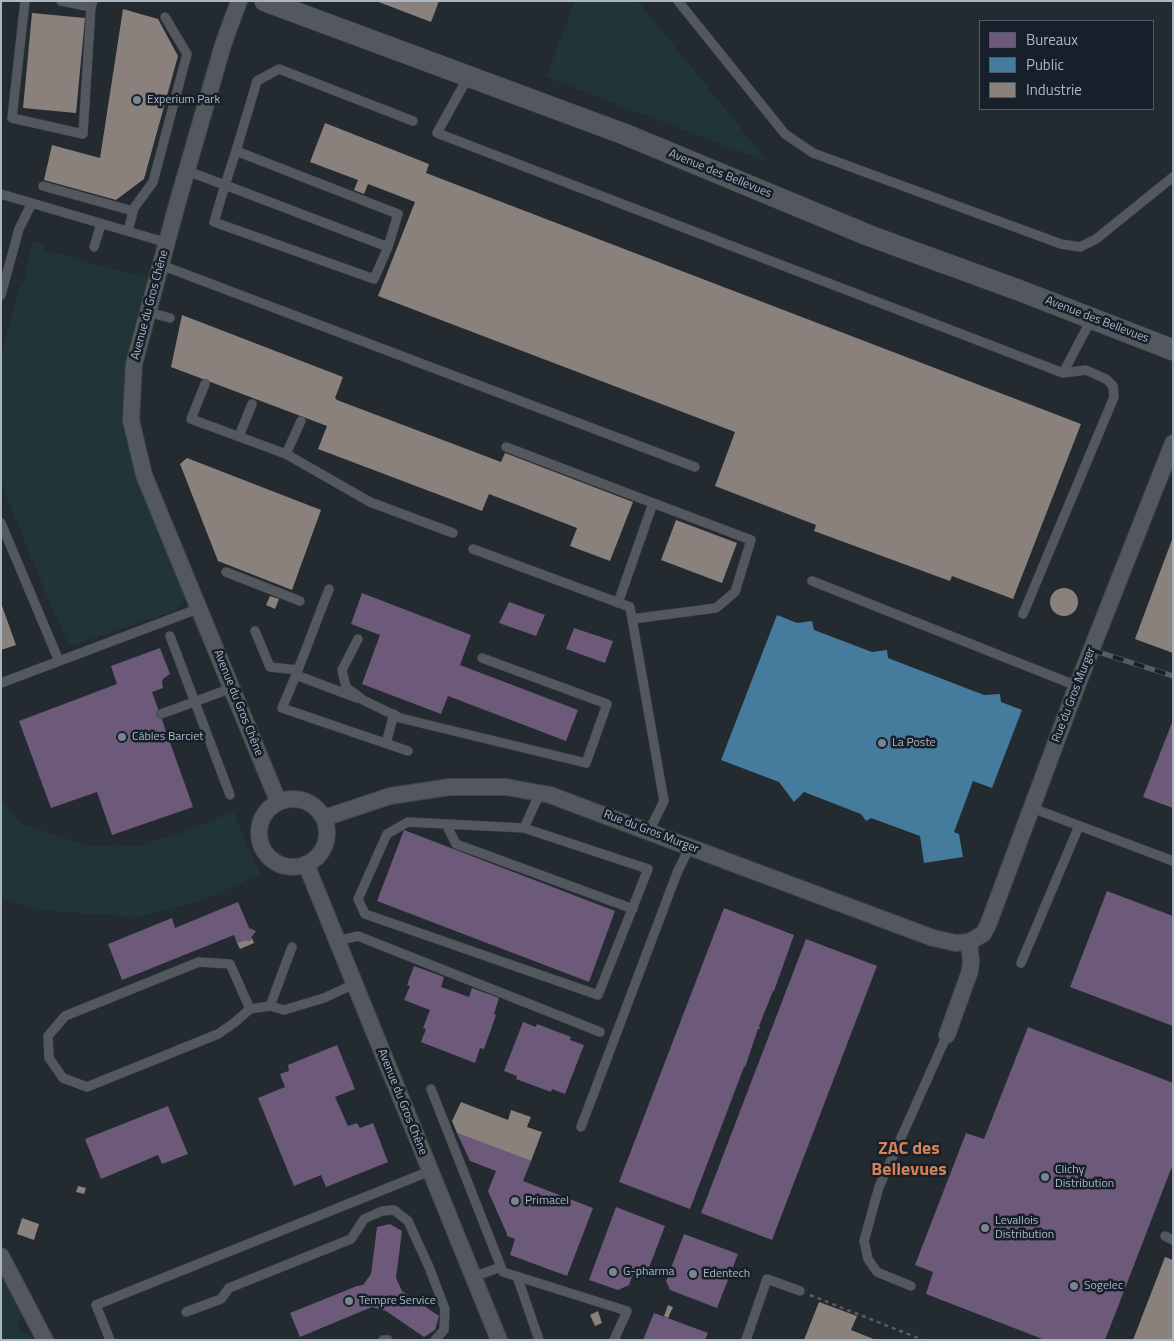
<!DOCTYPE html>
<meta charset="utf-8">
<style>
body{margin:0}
#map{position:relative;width:1174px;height:1341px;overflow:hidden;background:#232a30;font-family:"Titillium Web",sans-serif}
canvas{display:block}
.frame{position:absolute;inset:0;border:2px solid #abb6c3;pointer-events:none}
.legend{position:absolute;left:979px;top:20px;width:175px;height:90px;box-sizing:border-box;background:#17202a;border:1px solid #525c67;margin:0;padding:6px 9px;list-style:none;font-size:15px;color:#abb6c3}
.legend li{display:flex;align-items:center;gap:10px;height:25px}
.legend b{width:25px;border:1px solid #525c67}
</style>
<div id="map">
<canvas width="1174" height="1341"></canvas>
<div class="frame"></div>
<ul class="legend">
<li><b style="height:14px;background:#6d597a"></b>Bureaux</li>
<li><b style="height:14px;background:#457b9d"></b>Public</li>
<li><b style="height:14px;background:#8a817c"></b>Industrie</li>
</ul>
</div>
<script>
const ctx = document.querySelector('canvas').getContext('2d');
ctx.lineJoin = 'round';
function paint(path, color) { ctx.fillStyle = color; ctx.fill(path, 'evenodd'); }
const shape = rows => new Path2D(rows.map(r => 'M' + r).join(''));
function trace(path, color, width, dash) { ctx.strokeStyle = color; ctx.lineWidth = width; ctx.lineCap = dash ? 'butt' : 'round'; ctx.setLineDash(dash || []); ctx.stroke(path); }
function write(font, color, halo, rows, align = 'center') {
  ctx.font = font + ' "Titillium Web",sans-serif'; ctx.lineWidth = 5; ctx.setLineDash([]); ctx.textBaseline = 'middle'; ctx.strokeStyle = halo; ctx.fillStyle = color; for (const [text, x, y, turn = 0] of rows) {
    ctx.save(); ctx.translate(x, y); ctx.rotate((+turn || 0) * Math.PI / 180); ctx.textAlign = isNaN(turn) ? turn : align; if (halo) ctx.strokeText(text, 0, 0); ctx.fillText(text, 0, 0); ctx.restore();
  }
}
paint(shape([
 [575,1,638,1,768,162,546,77],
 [33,241,44,244,44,250,113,269,149,277,130,347,126,369,125,411,185,594,186,598,177,610,75,645,71,644,67,641,49,601,1,482,1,354,19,290,23,284],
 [1,800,22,824,89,846,115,847,142,845,190,830,233,811,260,874,208,898,172,909,136,917,38,910,1,898],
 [1,1275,22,1316,18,1327,34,1340,1,1340]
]), '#213536');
paint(shape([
 [362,593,471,635,460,665,578,710,566,741,448,696,441,714,362,684,380,635,351,624],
 [509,602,545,615,536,636,499,623],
 [574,628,613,641,605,663,566,649],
 [160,648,170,674,163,679,162,682,163,688,152,692,193,807,112,835,97,792,51,808,19,721,117,684,111,666],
 [1173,720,1173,808,1143,797],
 [404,830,615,911,589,982,377,901],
 [1107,891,1173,916,1173,1026,1070,987],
 [238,902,249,928,256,931,249,941,246,940,237,943,234,935,122,980,108,944,172,918,175,928],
 [724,908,794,935,774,991,773,991,759,1026,760,1029,758,1029,745,1067,744,1067,690,1209,619,1182],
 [806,939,877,966,772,1240,701,1213],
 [414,966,444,977,441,987,469,997,472,988,499,998,494,1014,496,1015,484,1049,480,1048,475,1063,421,1042,426,1029,423,1028,430,1010,404,1000,410,986,407,985],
 [523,1022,536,1027,537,1024,571,1037,570,1040,584,1045,565,1094,552,1089,551,1092,516,1079,517,1076,504,1071],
 [1028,1027,1173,1083,1173,1164,1105,1340,1045,1340,926,1294,933,1272,915,1265,966,1133,984,1139],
 [337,1045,355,1089,335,1097,348,1126,357,1123,360,1128,373,1123,388,1162,326,1187,321,1175,294,1186,258,1098,285,1087,280,1074,289,1071,288,1065],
 [168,1106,188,1154,162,1164,158,1155,101,1179,85,1139],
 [457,1133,531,1161,523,1181,593,1208,567,1276,510,1255,515,1239,507,1236,507,1234,488,1191,496,1171,470,1161],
 [616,1207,665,1226,645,1278,633,1274,629,1285,618,1290,589,1280],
 [390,1224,402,1231,396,1278,402,1291,439,1316,435,1330,424,1337,386,1311,372,1307,300,1337,290,1313,357,1286,363,1285,371,1274,377,1227],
 [684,1234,738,1254,717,1308,670,1290,666,1281],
 [654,1313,708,1333,705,1340,643,1340]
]), '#6d597a');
paint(shape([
 [777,615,797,623,812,621,814,630,872,652,887,650,888,658,984,695,1000,694,1001,702,1022,710,992,788,973,781,954,832,959,834,963,857,924,863,920,836,871,818,866,821,861,814,804,792,794,802,779,782,721,760]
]), '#457b9d');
paint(shape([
 [376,1,439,1,431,22],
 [123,9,158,19,178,56,144,179,116,200,44,180,52,145,100,158],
 [32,13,85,18,76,113,23,108],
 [325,123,429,164,426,173,1081,424,1013,599,952,576,950,581,814,531,816,525,715,486,735,432,378,296,415,202,368,184,364,194,354,190,358,180,310,162],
 [182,315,343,377,335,398,337,400,501,462,505,453,633,502,610,561,570,546,577,528,489,494,482,511,318,449,327,426,171,367],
 [187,458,321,510,292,590,218,561,180,464],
 [676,520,737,543,722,583,661,560],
 [1173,537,1173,653,1135,639],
 '1050 602a14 14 0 1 1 28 0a14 14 0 1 1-28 0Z',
 [270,596,279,599,275,609,266,605],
 [1,603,16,645,1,650],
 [252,938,254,943,240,949,237,943,246,940,249,941],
 [461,1102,508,1120,511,1110,531,1117,527,1127,542,1132,531,1161,457,1133,452,1121],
 [78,1186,86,1188,84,1194,76,1192],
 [22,1218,39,1224,34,1240,17,1234],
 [1165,1257,1173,1260,1173,1340,1133,1340],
 [819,1302,857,1316,851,1330,876,1340,804,1340],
 [668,1305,673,1307,668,1318,664,1316],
 [598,1311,602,1323,595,1326,590,1315]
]), '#8a817c');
const service = shape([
 [25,1,12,118,83,134,91,7,93,1],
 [61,1,91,7],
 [678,1,785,134,813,153,1061,244,1080,247,1096,239,1173,177],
 [468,77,437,133,1063,373,1086,370,1106,379,1113,386,1114,397,1023,614],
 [236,151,398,214,388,247],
 [187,171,225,185,388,247,374,279,214,222,225,185,236,151,257,81,279,69,413,121],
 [43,186,133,211],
 [1,194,168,243],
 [128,231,134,208,153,182,187,54,165,17],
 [94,247,101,224],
 [161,265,695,467],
 [1,295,19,229,32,203],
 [148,312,170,318],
 [1063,373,1092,318],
 [205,384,191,419,286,454,370,502,453,533],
 [239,436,252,404],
 [506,447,653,503,618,603],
 [286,454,301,421],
 [1,523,59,661],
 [473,549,630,607,664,801,649,831],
 [226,572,300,601],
 [812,581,1077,686],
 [329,589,296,675,282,708,408,751],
 [632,619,716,608,735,592,751,540,653,503],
 [255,631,270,667,298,670],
 [170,636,230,795],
 [358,639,342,670,346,687,363,700,400,718,586,763,607,704,482,658],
 [296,675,357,698],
 [1,683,200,608],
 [161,714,232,688],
 [386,743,394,714],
 [1032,808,1173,861],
 [446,824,456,844,633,909],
 [524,828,408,822,387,834,358,899,365,914,598,995,648,869,524,828,540,793],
 [337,941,358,936,600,1032],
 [292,947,270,1006,284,1010,324,998,354,984],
 [1021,963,1079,826],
 [250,1009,234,1023,218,1034,87,1087,63,1078,49,1058,48,1036,65,1016,199,962,230,964,250,1009,270,1006],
 [431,1089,503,1272,627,1311,614,1340],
 [581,1127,677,873,690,846],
 [1165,1236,1173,1240],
 [517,1276,539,1340],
 [473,1277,501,1267],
 [911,1286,877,1272,868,1259,864,1241,879,1187,947,1035],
 [186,1312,221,1299,229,1288,351,1239,364,1219,382,1211,394,1210,408,1221,429,1267,445,1309,444,1330,435,1340],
 [110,1340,96,1305,430,1171],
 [383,1340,388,1340],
 [746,1340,767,1279,800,1291]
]);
const minor = shape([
 [239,1,223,45,178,201,134,364,131,420,144,475,278,801],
 '259 833a34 34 0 1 1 68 0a34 34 0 1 1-68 0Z',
 [324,818,390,796,450,787,506,787,550,795,933,938,956,943,969,942,983,934,988,925,1077,686,1173,443],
 [306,864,499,1340],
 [947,1035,970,971,971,962,969,942],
 [1,1256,45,1340]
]);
const tertiary = shape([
 [265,1,624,134,870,236,1021,291,1173,350]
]);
trace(service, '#3f4449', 10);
trace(minor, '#3f4449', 18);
trace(tertiary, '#3f4449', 22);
trace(shape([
 [810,1295,923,1340]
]), '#565c62', 2.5, [4, 4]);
trace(service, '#52585e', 9);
trace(minor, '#52585e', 16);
trace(tertiary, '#52585e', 21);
const rail = shape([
 [1092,650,1173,676]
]);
trace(rail, '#565c62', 5.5);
trace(rail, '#17202a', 4, [11]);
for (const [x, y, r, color] of [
 [137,100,5,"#7b8590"],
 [122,737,5,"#7b8590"],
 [882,743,5,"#7b8590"],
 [1045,1177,5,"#7b8590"],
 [515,1201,5,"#7b8590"],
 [985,1228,5,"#7b8590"],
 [613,1272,5,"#7b8590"],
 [693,1274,5,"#7b8590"],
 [1074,1286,5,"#7b8590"],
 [349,1301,5,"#7b8590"]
]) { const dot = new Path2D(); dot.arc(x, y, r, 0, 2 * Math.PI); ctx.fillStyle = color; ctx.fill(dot); trace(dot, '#17202a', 2); }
write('12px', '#abb6c3', '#17202a', [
 ["Experium Park",147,100],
 ["Câbles Barciet",132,737],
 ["La Poste",892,743],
 ["Clichy",1055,1170],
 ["Distribution",1055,1184],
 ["Primacel",525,1201],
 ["Levallois",995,1221],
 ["Distribution",995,1235],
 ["G-pharma",623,1272],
 ["Edentech",703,1274],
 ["Sogelec",1084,1286],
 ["Tempre Service",359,1301]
], 'left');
write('12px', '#abb6c3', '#17202a', [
 ["Avenue des Bellevues",720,174,22],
 ["Avenue du Gros Chêne",150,305,-75],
 ["Avenue des Bellevues",1097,320,21],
 ["Rue du Gros Murger",1074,695,-69],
 ["Avenue du Gros Chêne",238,703,68],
 ["Rue du Gros Murger",651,832,21],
 ["Avenue du Gros Chêne",402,1102,68]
]);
write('bold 18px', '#d48155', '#17202a', [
 ["ZAC des",909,1150],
 ["Bellevues",909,1171]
]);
</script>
